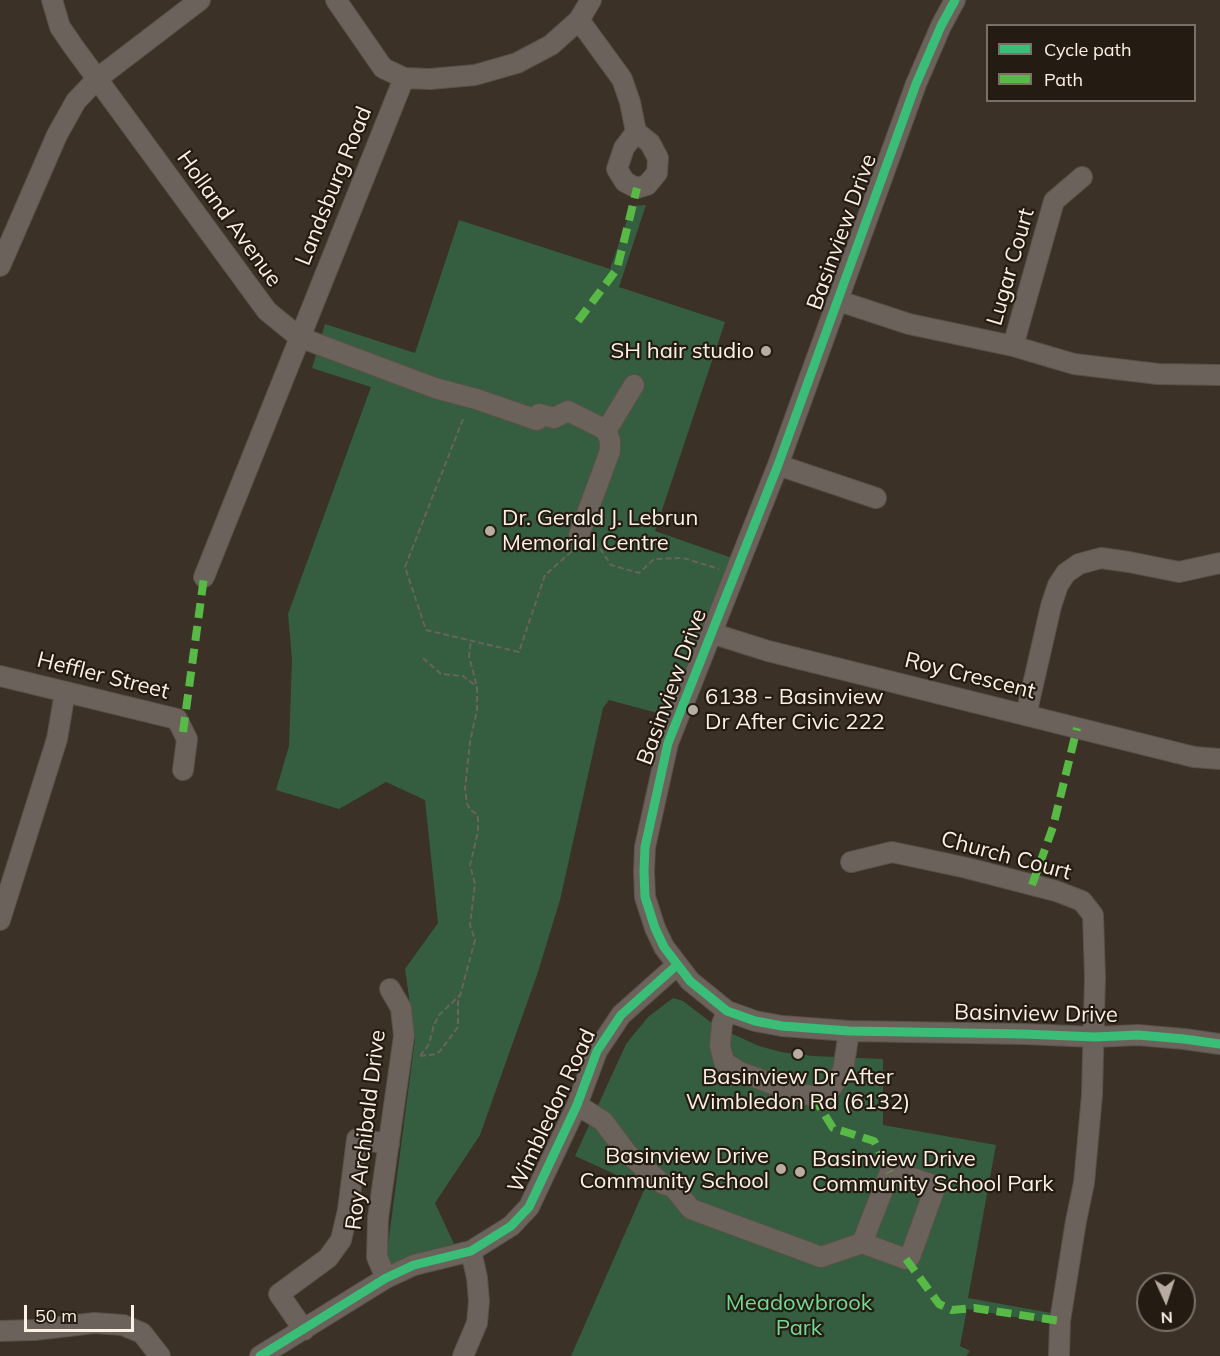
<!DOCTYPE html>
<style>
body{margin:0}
#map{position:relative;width:1220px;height:1356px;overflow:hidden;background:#3b3126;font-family:Mulish,sans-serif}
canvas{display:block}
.legend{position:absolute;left:986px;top:24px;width:210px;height:78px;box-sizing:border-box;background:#241b12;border:2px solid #7b7066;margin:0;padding:8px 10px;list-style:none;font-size:18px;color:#fdf0e4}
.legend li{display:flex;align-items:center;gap:12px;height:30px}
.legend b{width:30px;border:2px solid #7b7066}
.north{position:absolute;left:1136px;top:1272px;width:60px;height:60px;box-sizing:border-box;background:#241b12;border:2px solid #7b7066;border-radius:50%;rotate:177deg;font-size:16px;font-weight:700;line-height:24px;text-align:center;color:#fdf0e4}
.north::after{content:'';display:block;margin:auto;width:21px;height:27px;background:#b9ada2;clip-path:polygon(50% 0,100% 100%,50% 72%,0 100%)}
.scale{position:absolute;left:24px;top:1305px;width:110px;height:27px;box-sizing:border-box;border:3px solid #fdf0e4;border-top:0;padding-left:8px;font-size:18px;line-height:21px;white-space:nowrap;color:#fdf0e4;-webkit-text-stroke:4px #241b12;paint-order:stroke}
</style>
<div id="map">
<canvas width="1220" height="1356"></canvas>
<ul class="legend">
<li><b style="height:8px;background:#3abd76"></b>Cycle path</li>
<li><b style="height:8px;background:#58b947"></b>Path</li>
</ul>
<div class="north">N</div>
<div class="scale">50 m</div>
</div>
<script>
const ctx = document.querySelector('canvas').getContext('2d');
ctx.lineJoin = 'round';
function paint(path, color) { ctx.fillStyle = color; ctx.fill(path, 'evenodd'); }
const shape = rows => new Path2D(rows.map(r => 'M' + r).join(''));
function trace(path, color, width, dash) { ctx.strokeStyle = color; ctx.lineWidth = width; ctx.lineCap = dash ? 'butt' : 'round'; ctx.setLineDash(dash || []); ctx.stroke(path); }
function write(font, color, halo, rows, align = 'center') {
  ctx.font = font + ' Mulish,sans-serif'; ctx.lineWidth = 4.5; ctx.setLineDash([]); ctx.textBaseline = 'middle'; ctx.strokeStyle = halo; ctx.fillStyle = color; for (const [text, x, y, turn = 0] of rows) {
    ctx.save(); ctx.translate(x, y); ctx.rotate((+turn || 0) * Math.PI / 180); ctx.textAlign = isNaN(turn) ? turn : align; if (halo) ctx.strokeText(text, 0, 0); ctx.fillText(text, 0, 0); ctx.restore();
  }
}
paint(shape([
 [646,205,619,287,725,322,655,531,735,559,676,718,609,700,603,708,560,900,537,975,480,1135,435,1203,454,1244,385,1268,415,1039,405,969,438,923,425,800,386,782,339,809,276,790,289,746,292,659,288,614,371,387,312,368,325,324,415,353,459,220,610,269,632,206],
 [673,998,683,1001,717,1027,759,1046,781,1052,813,1056,883,1059,883,1125,996,1145,968,1298,1051,1313,1050,1323,967,1309,960,1346,970,1351,966,1356,571,1356,645,1188,575,1156,626,1044,648,1017]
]), '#345e3f');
const minor = shape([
 [52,0,60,27,73,46,267,311,299,337,435,388,476,399,537,420],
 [336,0,383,68,404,78,430,79,475,75,517,63,551,45,579,20,591,0],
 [955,0,941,26,916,84,778,465,668,743,645,847,644,871,645,897,655,928,664,947,690,981,727,1011,755,1021,782,1026,849,1031,1024,1034,1095,1037,1138,1035,1184,1039,1220,1044],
 [579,20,622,79,630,102,636,132,624,148,617,169,625,182,637,188,647,185,657,173,658,158,650,143,636,132],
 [0,266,57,135,76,101,98,78,200,0],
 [839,301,909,324,1013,346,1074,364,1158,374,1220,375],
 [1013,346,1054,201,1082,177],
 [539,414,554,418,568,411,600,427,606,431,610,440,610,451,579,535],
 [606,431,634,385],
 [778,465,876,498],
 [204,577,404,78],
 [711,633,768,651,1194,757,1220,759],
 [0,676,177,719,187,739,183,770],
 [1026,715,1051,606,1058,585,1066,573,1079,564,1101,558,1129,562,1179,572,1220,563],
 [851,862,892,852,967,868,1056,891,1082,901,1093,915,1095,977,1092,1095,1084,1183,1076,1221,1060,1321,1059,1356],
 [0,920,57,739,65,692],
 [727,1011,722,1024,720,1046,724,1062,738,1071,796,1093,813,1096,830,1090,843,1071,849,1031],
 [577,1105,603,1121,627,1153,663,1184,673,1187,691,1209,821,1257,862,1243,890,1172,895,1172,933,1185,935,1188,910,1257,906,1259,862,1243],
 [386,1278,377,1257,378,1218,404,1036,401,1008,390,989],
 [304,1330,279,1294,328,1258,341,1240,348,1210,357,1139,389,1144],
 [0,1331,34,1330,94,1323,123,1325,142,1333,160,1356],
 [260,1356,386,1278,414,1265,471,1251,511,1226,529,1207,577,1105,597,1051,621,1015,677,965],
 [463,1356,477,1323,479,1301,477,1278,471,1251]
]);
trace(minor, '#595046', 22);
trace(shape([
 [463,419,405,567,426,630,519,652,545,575,572,551],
 [595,541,611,565,639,573,654,559,683,558,719,569],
 [423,658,441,674,463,676,477,687],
 [420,1056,436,1054,440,1051,458,1027,458,1003,475,940,470,925,475,884,470,865,478,832,478,820,477,814,470,810,467,803,465,789,470,742,477,710,477,687,469,656,471,641],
 [420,1056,429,1044,434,1025,439,1015,460,995]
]), '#6a625c', 2, [6, 3]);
trace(minor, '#6b625b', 20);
trace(shape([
 [578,321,617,269,637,188],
 [183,732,204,577],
 [1032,885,1053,827,1077,728],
 [813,1096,833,1128,874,1141,890,1172],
 [906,1259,939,1304,952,1310,974,1308,1060,1321]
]), '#58b947', 8, [15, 8]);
trace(shape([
 [955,0,941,26,916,84,778,465,668,743,645,847,644,871,645,897,655,928,664,947,690,981,727,1011,755,1021,782,1026,849,1031,1024,1034,1095,1037,1138,1035,1184,1039,1220,1044],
 [260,1356,386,1278,414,1265,471,1251,511,1226,529,1207,577,1105,597,1051,621,1015,677,965]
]), '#3abd76', 9);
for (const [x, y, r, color] of [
 [766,351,6,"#b9ada2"],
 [490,531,6,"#b9ada2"],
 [693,710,6,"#b9ada2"],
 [798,1054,6,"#b9ada2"],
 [781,1169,6,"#b9ada2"],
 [800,1172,6,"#b9ada2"]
]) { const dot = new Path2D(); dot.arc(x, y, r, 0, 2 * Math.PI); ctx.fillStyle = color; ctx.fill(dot); trace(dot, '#241b12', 2); }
write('22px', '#fdf0e4', '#241b12', [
 ["Landsburg Road",334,186,-68],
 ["Holland Avenue",229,219,54],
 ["Basinview Drive",842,232,-70],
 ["Lugar Court",1011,267,-74],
 ["Heffler Street",103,676,14],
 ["Roy Crescent",970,676,14],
 ["Basinview Drive",672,687,-70],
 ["Church Court",1006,856,15],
 ["Basinview Drive",1036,1014,1],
 ["Wimbledon Road",552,1111,-65],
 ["Roy Archibald Drive",366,1130,-83]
]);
write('22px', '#fdf0e4', '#241b12', [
 ["SH hair studio",754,351,"right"],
 ["Dr. Gerald J. Lebrun",502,518],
 ["Memorial Centre",502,543],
 ["6138 - Basinview",705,697],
 ["Dr After Civic 222",705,722],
 ["Basinview Dr After",798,1077,"center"],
 ["Wimbledon Rd (6132)",798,1102,"center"],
 ["Basinview Drive",769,1156,"right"],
 ["Community School",769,1181,"right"],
 ["Basinview Drive",812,1159],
 ["Community School Park",812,1184]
], 'left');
write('22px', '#71db94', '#241b12', [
 ["Meadowbrook",799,1303],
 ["Park",799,1328]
]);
</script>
